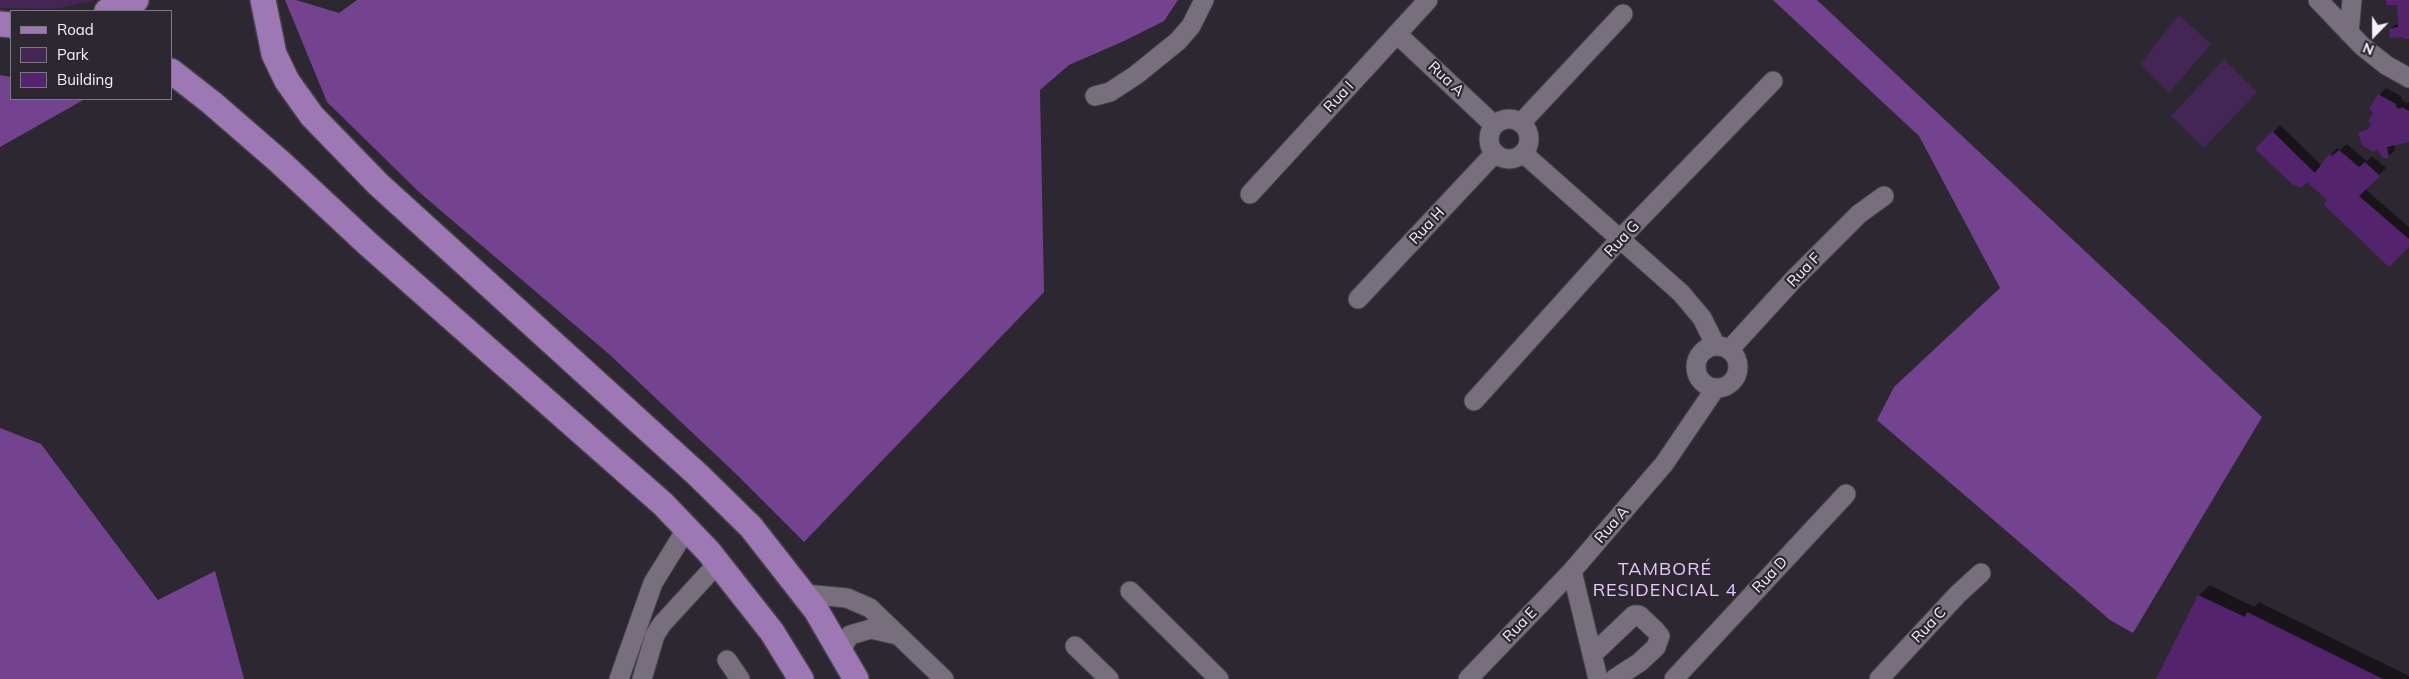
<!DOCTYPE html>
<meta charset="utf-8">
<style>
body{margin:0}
#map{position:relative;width:2409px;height:679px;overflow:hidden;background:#2d2731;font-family:Mulish,sans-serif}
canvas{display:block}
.legend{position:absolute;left:10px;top:10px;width:162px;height:90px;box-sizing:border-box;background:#2d2731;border:1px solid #7d7881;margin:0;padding:6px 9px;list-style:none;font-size:15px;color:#f6f2f9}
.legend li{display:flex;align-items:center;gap:10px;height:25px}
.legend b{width:25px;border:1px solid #7d7881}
.north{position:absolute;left:2349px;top:10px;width:50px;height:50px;-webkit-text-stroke:4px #2d2731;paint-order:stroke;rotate:202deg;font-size:14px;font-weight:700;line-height:20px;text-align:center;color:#f6f2f9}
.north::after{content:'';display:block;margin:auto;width:18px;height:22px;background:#f6f2f9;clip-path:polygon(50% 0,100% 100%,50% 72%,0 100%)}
</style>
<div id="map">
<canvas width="2409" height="679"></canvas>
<ul class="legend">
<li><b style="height:6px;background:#9e77b5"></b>Road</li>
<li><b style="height:14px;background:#442655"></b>Park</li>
<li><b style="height:14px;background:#54236e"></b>Building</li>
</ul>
<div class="north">N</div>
</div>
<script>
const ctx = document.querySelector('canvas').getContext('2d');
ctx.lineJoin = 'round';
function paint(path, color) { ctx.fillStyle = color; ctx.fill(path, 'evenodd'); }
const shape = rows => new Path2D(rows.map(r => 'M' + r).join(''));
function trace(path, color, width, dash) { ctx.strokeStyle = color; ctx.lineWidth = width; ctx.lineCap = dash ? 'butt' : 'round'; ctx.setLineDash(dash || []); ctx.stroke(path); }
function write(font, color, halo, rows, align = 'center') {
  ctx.font = font + ' Mulish,sans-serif'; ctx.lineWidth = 4.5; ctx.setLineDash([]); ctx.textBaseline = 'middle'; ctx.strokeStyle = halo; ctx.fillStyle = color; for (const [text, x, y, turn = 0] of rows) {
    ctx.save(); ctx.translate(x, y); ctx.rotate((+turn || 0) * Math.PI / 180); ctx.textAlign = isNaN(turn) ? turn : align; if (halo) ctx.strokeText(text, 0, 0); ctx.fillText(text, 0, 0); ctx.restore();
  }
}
paint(shape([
 [0,0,96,0,55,9,0,8],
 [2179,15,2211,44,2169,93,2140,64],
 [2224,59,2257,92,2204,148,2171,116]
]), '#442655');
paint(shape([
 [285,0,296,0,339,13,357,0,1178,0,1164,21,1124,41,1069,65,1040,90,1044,292,804,542,734,472,610,355,419,192,327,102],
 [1773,0,1817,0,2262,417,2133,633,2110,620,1877,420,1894,387,2000,288,1919,136],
 [0,75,11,77,11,99,85,99,0,147],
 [0,428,41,444,158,600,215,571,244,679,0,679]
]), '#74438f');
paint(shape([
 [2387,0,2409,0,2409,37,2390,29,2399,22,2399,4],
 [2386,88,2402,97,2402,100,2407,103,2409,102,2409,140,2394,144,2395,150,2388,157,2359,134,2373,123,2379,95],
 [2280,125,2322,166,2337,148,2339,150,2347,144,2367,161,2372,156,2386,168,2365,189,2409,227,2409,245,2328,200,2307,181,2257,149],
 [2210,585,2254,607,2259,602,2409,676,2409,679,2158,679,2199,595]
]), '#0007');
paint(shape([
 [2386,0,2409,0,2409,39,2404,39,2404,37,2390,38,2389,29,2398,27,2397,5,2386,5],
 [2378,94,2396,104,2396,107,2400,109,2402,107,2409,111,2409,142,2387,147,2389,158,2383,158,2377,150,2373,152,2362,145,2358,133,2367,129,2371,124,2368,122,2373,112,2369,109],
 [2272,131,2315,173,2329,154,2332,156,2339,150,2359,167,2365,162,2380,176,2359,196,2409,239,2409,247,2389,267,2324,205,2327,200,2307,182,2301,188,2293,185,2255,149],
 [2198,595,2245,617,2247,612,2383,679,2156,679]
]), '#54236e');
const minor = shape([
 [2318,0,2362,46,2386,65,2409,78],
 [2349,33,2352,0],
 [1397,34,1494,125],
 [1095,96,1110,92,1136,75,1178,41,1191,26,1204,0],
 '1489 139a20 20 0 1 1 40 0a20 20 0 1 1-40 0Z',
 [1521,123,1623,14],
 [1523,153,1681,293,1702,318,1716,346],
 [1250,194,1428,0],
 [1358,299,1495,153],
 '1696 367a21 21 0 1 1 42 0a21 21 0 1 1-42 0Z',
 [1729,350,1795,278,1859,214,1884,196],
 [1474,401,1621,238,1773,81],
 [1130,591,1219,679],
 [805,594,847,598,870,608,944,679],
 [1075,646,1109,679],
 [840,651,850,635,871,629,897,635],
 [1592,655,1634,615,1639,615,1655,630,1660,636,1656,647,1640,662,1614,679],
 [727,660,740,679],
 [619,679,653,583,687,528],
 [642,679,655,635,662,624,718,563],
 [1468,679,1572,571],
 [1598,679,1572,571,1664,464,1715,389],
 [1674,679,1846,494],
 [1879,679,1958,594,1981,573]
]);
const major = shape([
 [263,0,274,54,287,81,312,116,378,184,698,475,751,527,816,610,856,679],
 [107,11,136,0],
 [0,24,11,25],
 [171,71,212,103,280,162,368,244,663,504,709,552,772,632,801,679]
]);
trace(minor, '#46424a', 21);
trace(major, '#46424a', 28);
trace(minor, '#77707c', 19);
trace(major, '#9e77b5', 25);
write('15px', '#f6f2f9', '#2d2731', [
 ["Rua A",1446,79,43],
 ["Rua I",1339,97,-47],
 ["Rua H",1427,226,-47],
 ["Rua G",1622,239,-47],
 ["Rua F",1804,270,-46],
 ["Rua A",1612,525,-49],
 ["Rua D",1770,575,-47],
 ["Rua E",1520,625,-46],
 ["Rua C",1929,625,-47]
]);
ctx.letterSpacing = '1px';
write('18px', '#e7c7fc', '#2d2731', [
 ["TAMBORÉ",1665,570],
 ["RESIDENCIAL 4",1665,591]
]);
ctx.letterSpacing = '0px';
</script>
